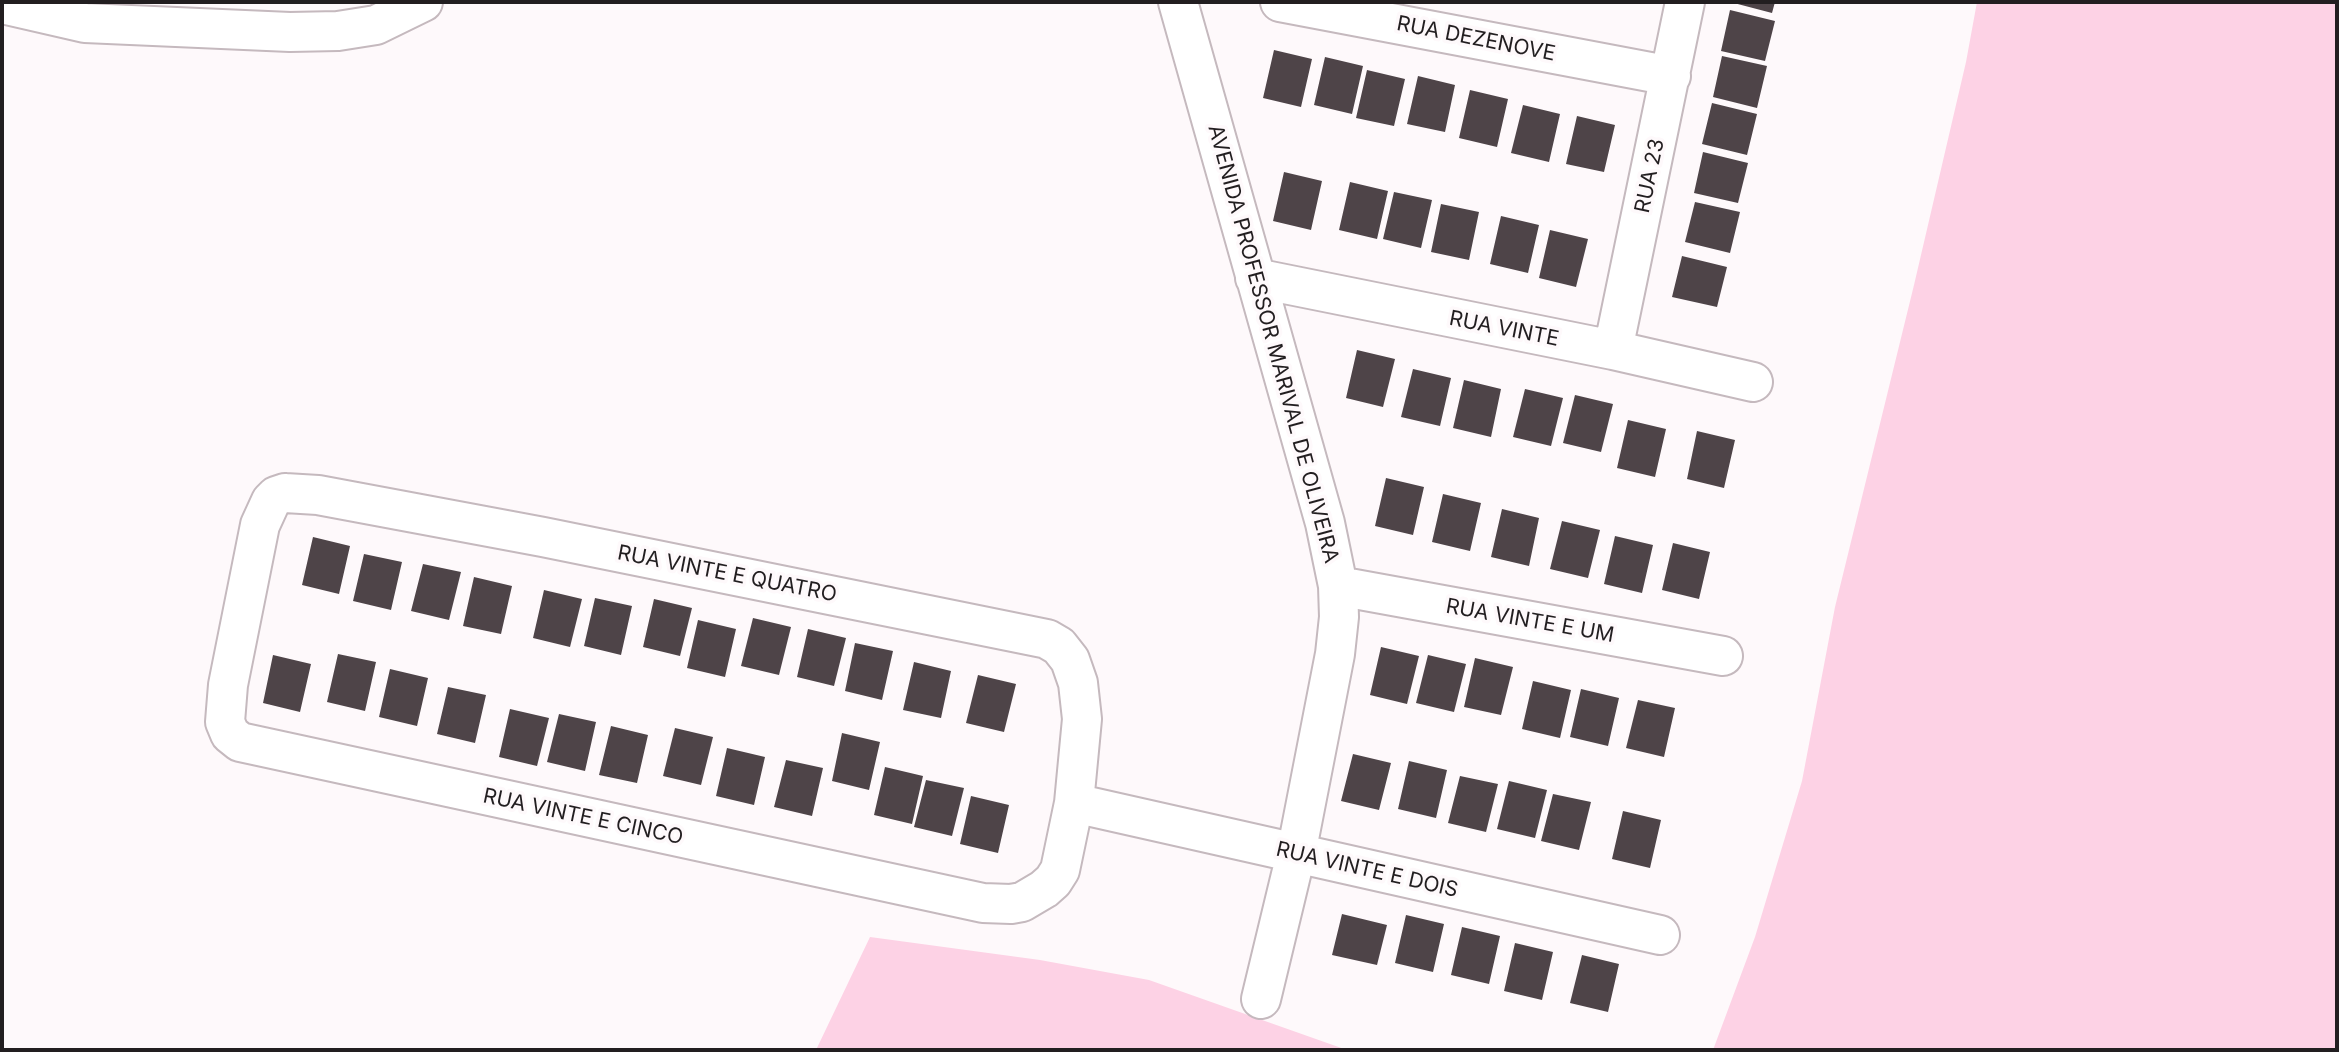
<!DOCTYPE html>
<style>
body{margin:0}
#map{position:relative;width:2339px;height:1052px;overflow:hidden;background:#fef9fb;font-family:Inter,sans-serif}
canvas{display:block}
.frame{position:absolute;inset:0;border:4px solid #221e20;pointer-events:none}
</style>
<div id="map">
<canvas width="2339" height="1052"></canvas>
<div class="frame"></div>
</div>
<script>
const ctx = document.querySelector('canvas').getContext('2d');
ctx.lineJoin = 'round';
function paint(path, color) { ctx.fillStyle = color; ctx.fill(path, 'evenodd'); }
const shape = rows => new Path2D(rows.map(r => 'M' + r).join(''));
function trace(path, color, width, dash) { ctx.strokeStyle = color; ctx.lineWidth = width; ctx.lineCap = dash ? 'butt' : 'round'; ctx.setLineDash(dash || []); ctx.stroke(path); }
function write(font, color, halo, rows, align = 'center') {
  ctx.font = font + ' Inter,sans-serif'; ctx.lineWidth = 7; ctx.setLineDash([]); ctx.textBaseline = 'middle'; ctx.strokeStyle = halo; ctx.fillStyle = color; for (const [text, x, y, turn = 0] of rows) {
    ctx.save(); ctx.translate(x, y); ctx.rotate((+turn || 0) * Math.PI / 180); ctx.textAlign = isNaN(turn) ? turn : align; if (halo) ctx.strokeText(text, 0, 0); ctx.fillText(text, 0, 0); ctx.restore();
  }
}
paint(shape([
 [1977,2,2337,2,2337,1050,1713,1050,1755,937,1802,781,1835,607,1914,285,1966,62],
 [870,937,1040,960,1149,980,1347,1050,816,1050]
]), '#fdd2e5');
paint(shape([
 [1730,2,1775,2,1772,13],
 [1730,10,1775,21,1765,61,1721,51],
 [1274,50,1312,59,1301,107,1263,98],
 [1722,56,1767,66,1757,108,1713,97],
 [1325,57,1363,66,1352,114,1314,105],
 [1367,70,1405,79,1394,126,1356,118],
 [1418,76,1455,85,1445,132,1407,124],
 [1470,90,1508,99,1497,147,1459,138],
 [1712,103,1757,114,1747,155,1702,144],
 [1523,105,1560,114,1549,162,1511,153],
 [1577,116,1615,125,1604,172,1566,164],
 [1703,152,1748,163,1738,203,1694,193],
 [1284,172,1322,181,1311,230,1273,221],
 [1350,182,1388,191,1377,239,1339,230],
 [1394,192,1432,200,1421,248,1383,239],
 [1695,202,1740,212,1730,253,1685,242],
 [1441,204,1479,212,1469,260,1431,252],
 [1501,216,1539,225,1528,273,1490,264],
 [1550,230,1588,239,1576,287,1539,278],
 [1682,256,1727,267,1717,307,1672,297],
 [1357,350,1395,359,1383,407,1346,398],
 [1413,369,1451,378,1440,426,1401,417],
 [1464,380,1501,389,1491,437,1453,428],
 [1525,389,1563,398,1551,446,1513,437],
 [1575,395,1613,404,1601,452,1563,443],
 [1628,420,1666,429,1655,477,1617,468],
 [1697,431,1735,440,1724,488,1687,479],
 [1386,478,1424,487,1413,535,1375,526],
 [1443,494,1481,503,1470,551,1432,542],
 [1502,509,1539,518,1529,566,1491,557],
 [1562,521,1600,530,1588,578,1550,569],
 [1615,536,1653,545,1642,593,1604,584],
 [313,537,350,546,339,594,302,585],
 [1673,543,1710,552,1699,599,1662,590],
 [364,554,402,562,391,610,353,601],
 [423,564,461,572,449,620,411,611],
 [474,577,512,586,501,634,463,626],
 [544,590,582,599,570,647,533,638],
 [595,598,632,606,621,655,584,646],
 [654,599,692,608,680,656,643,647],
 [753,618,791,627,779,675,741,666],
 [698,620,736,629,725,677,687,668],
 [808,629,846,638,834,686,797,677],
 [855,643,893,651,882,700,845,691],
 [1381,647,1419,656,1407,704,1370,695],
 [338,654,376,662,365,711,327,702],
 [273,655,311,664,300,712,263,703],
 [1428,655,1466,664,1454,712,1416,703],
 [1475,658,1513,667,1501,715,1464,707],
 [914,662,951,671,941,718,903,710],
 [390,669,428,678,417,726,379,717],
 [978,675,1016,684,1004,732,966,723],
 [1533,681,1571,690,1560,738,1522,729],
 [448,687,486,695,475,743,437,734],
 [1581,689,1619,698,1608,746,1570,737],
 [1638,700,1675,708,1664,757,1626,748],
 [510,709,549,718,537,766,499,757],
 [559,714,596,722,585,771,547,762],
 [611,726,648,735,637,783,599,775],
 [675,728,713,737,701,785,663,776],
 [842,733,880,742,869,790,832,781],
 [727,748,765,757,754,805,716,796],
 [1353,754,1391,763,1379,810,1341,801],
 [786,760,823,768,812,816,774,807],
 [1409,761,1447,770,1436,818,1398,809],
 [885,767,923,776,912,824,874,815],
 [1460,776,1498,784,1486,832,1448,823],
 [926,780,964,788,952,836,914,827],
 [1509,781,1547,790,1535,838,1497,829],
 [1553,794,1591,802,1579,850,1541,841],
 [971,796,1009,805,998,853,960,844],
 [1623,811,1661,820,1650,868,1612,859],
 [1342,914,1387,925,1377,965,1332,955],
 [1406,915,1444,924,1433,972,1395,963],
 [1462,927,1500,936,1489,984,1451,975],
 [1515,943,1553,952,1542,1000,1504,991],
 [1582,955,1619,964,1608,1012,1570,1003]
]), '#4e4448');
const minor = shape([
 [1178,2,1325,523,1338,586,1339,617,1335,654,1296,854,1261,999],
 [1280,2,1671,76],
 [2,4,85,23,290,32,338,31,376,25,423,2],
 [1255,278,1613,350,1753,382],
 [1613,350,1685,2],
 [285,493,318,495,543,537,1047,639,1059,646,1070,660,1078,683,1082,719,1074,803,1060,870,1053,881,1044,889,1022,902,1011,904,983,903,240,742,230,734,225,722,228,685,260,525,271,501,276,496,285,493],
 [1338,586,1723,656],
 [1074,803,1660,935]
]);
trace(minor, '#c5b9be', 42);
trace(minor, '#fff', 38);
write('21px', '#221e20', '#fef9fb', [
 ["RUA DEZENOVE",1476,39,11],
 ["RUA 23",1650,176,-78],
 ["RUA VINTE",1504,329,11],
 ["AVENIDA PROFESSOR MARIVAL DE OLIVEIRA",1273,344,75],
 ["RUA VINTE E QUATRO",727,574,11],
 ["RUA VINTE E UM",1530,621,10],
 ["RUA VINTE E CINCO",583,817,12],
 ["RUA VINTE E DOIS",1367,870,13]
]);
</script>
